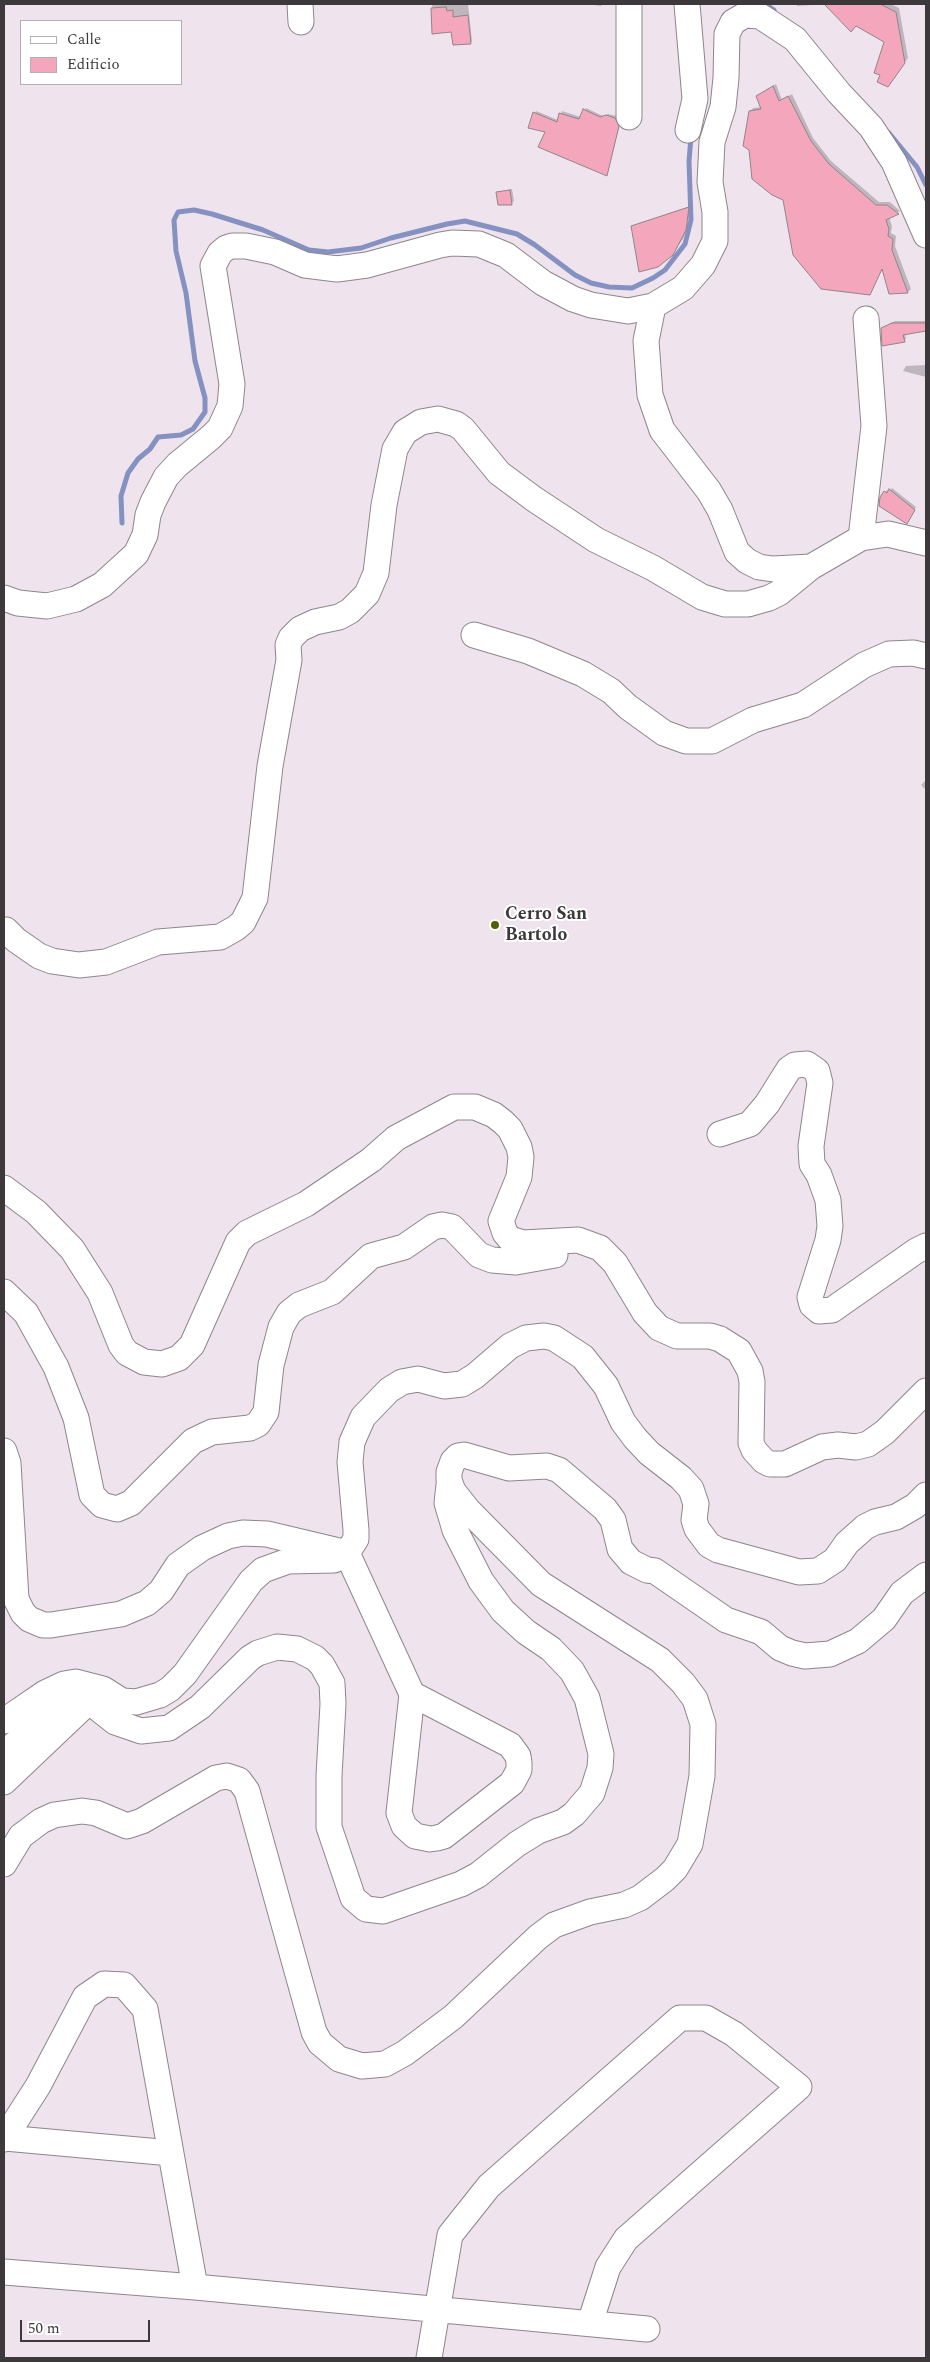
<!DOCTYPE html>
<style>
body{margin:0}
#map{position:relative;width:930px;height:2362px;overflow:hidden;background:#efe4ed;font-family:Spectral,serif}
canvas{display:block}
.frame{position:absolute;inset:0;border:5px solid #3c383b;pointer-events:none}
.legend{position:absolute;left:20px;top:20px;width:162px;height:65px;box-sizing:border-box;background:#fff;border:1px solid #b1afb1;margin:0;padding:6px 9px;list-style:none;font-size:15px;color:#3c383b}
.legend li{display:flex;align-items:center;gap:10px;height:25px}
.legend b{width:25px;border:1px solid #b1afb1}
.scale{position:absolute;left:20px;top:2320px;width:130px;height:22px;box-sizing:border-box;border:2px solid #3c383b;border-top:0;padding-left:6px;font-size:15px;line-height:18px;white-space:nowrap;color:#3c383b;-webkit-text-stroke:4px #fff;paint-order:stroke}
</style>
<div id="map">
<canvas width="930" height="2362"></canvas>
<div class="frame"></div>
<ul class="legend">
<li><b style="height:6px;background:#fff"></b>Calle</li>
<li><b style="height:14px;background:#f4a6bd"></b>Edificio</li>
</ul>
<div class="scale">50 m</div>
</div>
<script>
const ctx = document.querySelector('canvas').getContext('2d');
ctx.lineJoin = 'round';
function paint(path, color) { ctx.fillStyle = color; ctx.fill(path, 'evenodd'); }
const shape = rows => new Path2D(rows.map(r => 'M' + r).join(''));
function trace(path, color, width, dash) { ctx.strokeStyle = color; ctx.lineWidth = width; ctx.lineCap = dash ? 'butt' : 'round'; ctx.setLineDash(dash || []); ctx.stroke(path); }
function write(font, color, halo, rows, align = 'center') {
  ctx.font = font + ' Spectral,serif'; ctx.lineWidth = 4; ctx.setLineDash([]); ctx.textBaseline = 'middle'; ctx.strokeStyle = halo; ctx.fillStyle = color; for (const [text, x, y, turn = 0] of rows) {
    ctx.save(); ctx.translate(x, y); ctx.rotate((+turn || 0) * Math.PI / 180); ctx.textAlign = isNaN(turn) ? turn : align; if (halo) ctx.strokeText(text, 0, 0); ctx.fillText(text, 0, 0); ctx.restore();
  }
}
paint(shape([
 [432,4,468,4,472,41,470,43,452,30,434,32],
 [588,4,603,4,601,6],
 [797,4,891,4,899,8,908,58,888,85,882,75,885,41,856,25,851,30,826,4,797,6],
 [776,84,782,100,792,94,813,138,831,161,879,202,890,202,900,211,889,217,892,226,891,233,896,236,895,246,911,289,908,292,890,292,883,268,869,294,784,199,750,111,753,108,762,107,757,96],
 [586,108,603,116,608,114,617,116,620,124,607,174,546,131,530,127,536,111,558,120,562,111,581,117],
 [512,189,514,201,512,203,498,192],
 [690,206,688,227,683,239,673,254,632,226],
 [895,321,926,321,926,329,905,333,906,339,904,341,882,328],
 [926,365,926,377,903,371,906,366],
 [892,488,916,507,909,520,881,498,887,490,889,491],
 [926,780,926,790,921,785]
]), '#0003');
trace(shape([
 [765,4,774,10],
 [889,133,917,167,926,185],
 [122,523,121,496,128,473,138,459,150,449,158,437,181,435,193,429,205,412,205,398,195,361,186,293,176,251,174,220,178,212,194,210,212,214,263,230,309,250,328,252,361,248,391,238,447,224,465,221,517,234,535,245,575,275,591,283,609,287,632,288,653,278,665,270,685,244,691,220,689,161,691,137]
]), '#8592c1', 5);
const building = shape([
 [824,4,880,4,896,12,905,63,888,87,877,82,880,75,874,73,884,42,856,26,851,32,824,4],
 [446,7,447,11,453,10,453,17,468,15,471,44,453,45,451,32,432,34,431,8,446,7],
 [773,86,779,101,788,96,811,141,829,164,876,205,887,205,899,214,886,220,889,229,888,236,893,239,892,250,908,293,889,294,882,269,870,295,821,289,793,255,783,200,772,195,752,179,749,150,743,146,749,111,761,109,756,96,773,86],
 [583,109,600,117,606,115,615,118,619,126,607,176,538,147,545,132,528,128,533,112,557,122,559,113,579,119,583,109],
 [510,190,512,205,498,205,496,192,510,190],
 [689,207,686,230,673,255,658,267,639,272,631,226,689,207],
 [892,323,926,323,926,331,903,335,905,342,882,346,881,328,892,323],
 [889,489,915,510,907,524,879,506,880,497,884,491,887,493,889,489]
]);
paint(building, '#f4a6bd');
trace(building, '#918487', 1);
const minor = shape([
 [300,4,301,22],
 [687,4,695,99,688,130],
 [629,117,629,4],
 [653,306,646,341,650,395,662,430,709,491,720,510,737,552,747,561,759,567,773,569,811,567],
 [861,538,874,426,866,319],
 [4,598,18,603,47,606,76,599,102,585,136,554,145,535,148,515,153,502,166,477,177,465,211,437,220,428,230,406,232,384,213,266,220,253,226,248,232,246,246,246,275,252,305,265,337,269,367,265,440,245,452,243,479,244,506,255,543,283,573,299,591,305,628,311,653,306,683,288,703,265,715,241,715,212,710,182,712,142,723,107,726,78,727,34,733,22,745,15,760,16,795,39,839,93,871,127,894,162,926,235],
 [474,635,528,651,583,674,611,691,628,707,664,733,686,741,712,741,753,720,803,705,864,665,889,654,913,653,926,656],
 [6,930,16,940,39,956,52,961,79,965,106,962,158,942,220,937,236,928,243,922,255,898,270,766,289,660,288,645,291,638,300,629,315,622,339,617,350,611,367,594,376,573,384,505,395,449,405,432,421,422,438,419,456,424,463,429,499,473,534,499,596,540,653,568,702,597,725,604,748,604,769,598,779,593,811,567,861,538,888,534,926,543],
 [720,1134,750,1124,767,1104,789,1069,795,1065,807,1064,817,1071,820,1083,811,1146,812,1164,819,1175,828,1200,830,1226,828,1240,810,1297,812,1305,819,1311,832,1310,916,1251,926,1246],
 [4,1188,36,1212,72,1249,100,1293,121,1345,127,1353,144,1362,162,1364,179,1358,192,1345,238,1242,247,1233,306,1204,371,1160,396,1138,454,1107,475,1107,494,1115,503,1122,510,1129,519,1147,521,1157,519,1177,501,1221,505,1233,510,1239,523,1243,578,1240,600,1248,615,1263,645,1313,659,1328,677,1336,710,1336,720,1339,739,1351,750,1371,752,1382,751,1443,754,1450,764,1461,770,1464,785,1464,822,1447,838,1445,856,1447,868,1444,885,1432,926,1391],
 [4,1292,26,1313,56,1367,76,1418,92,1495,102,1505,117,1509,131,1503,193,1441,212,1432,250,1428,258,1424,266,1412,271,1365,281,1327,289,1313,299,1305,332,1292,371,1256,404,1247,433,1227,442,1225,452,1227,479,1255,492,1260,516,1262,555,1255],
 [4,1451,8,1463,16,1599,23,1613,29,1619,43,1625,51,1625,121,1614,147,1603,161,1591,178,1565,202,1548,228,1536,243,1533,267,1534,347,1553,412,1694],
 [412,1694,510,1745,518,1756,519,1763,519,1770,512,1783,444,1836,437,1838,430,1839,415,1836,404,1826,399,1813,412,1694],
 [4,1721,45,1693,64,1684,76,1682,103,1689,122,1701],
 [4,1753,35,1727,76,1703,91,1703,115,1722,141,1731,169,1728,200,1707,250,1658,258,1653,277,1647,297,1649,315,1658,322,1665,332,1683,333,1704,329,1776,329,1827,353,1898,366,1909,383,1911,461,1884,478,1875,517,1844,538,1831,563,1822,574,1814,592,1793,600,1768,601,1754,587,1698,572,1671,551,1649,526,1632,503,1611,481,1581,455,1530,447,1503,449,1485],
 [4,1782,83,1707,91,1703,111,1700,136,1702,160,1695,170,1689,185,1674,251,1581,263,1570,288,1561,334,1560,347,1553,356,1539,356,1530,350,1462,352,1442,363,1417,389,1390,402,1382,418,1379,444,1386,462,1384,475,1376,510,1346,526,1338,544,1336,554,1338,583,1357,606,1386,623,1422,635,1438,649,1453,681,1478,691,1489,696,1504,694,1520,697,1529,709,1545,718,1550,799,1572,818,1571,835,1560,847,1543,865,1527,875,1522,896,1517,915,1506,926,1495],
 [4,1864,21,1836,41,1821,54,1815,82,1811,96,1813,127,1826,142,1821,216,1778,227,1776,239,1780,247,1791,314,2032,320,2043,339,2059,362,2066,385,2064,405,2053,453,2017,538,1937,554,1925,590,1912,624,1905,640,1898,665,1879,675,1869,690,1844,702,1776,703,1724,695,1699,683,1683,660,1660,541,1584,468,1510,453,1491,449,1480,449,1472,453,1461,458,1456,464,1455,509,1468,547,1466,559,1470,605,1509,613,1520,620,1549,631,1562,647,1570,655,1571,726,1620,761,1632,780,1648,792,1653,805,1656,830,1654,858,1641,884,1619,902,1593,926,1575],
 [5,2138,171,2153],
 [4,2139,38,2086,85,1997,104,1984,124,1985,145,2009,195,2287],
 [4,2272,195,2287,647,2329],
 [429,2358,450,2235,489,2186,680,2018,706,2018,734,2034,799,2087,626,2239,608,2267,590,2323]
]);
trace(minor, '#8e858d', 27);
trace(minor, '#fff', 25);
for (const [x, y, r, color] of [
 [495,925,5,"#516106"]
]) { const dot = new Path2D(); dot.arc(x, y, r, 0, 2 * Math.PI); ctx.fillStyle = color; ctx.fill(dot); trace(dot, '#fff', 2); }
write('bold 18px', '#3c383b', '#fff', [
 ["Cerro San",505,915],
 ["Bartolo",505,936]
], 'left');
</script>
